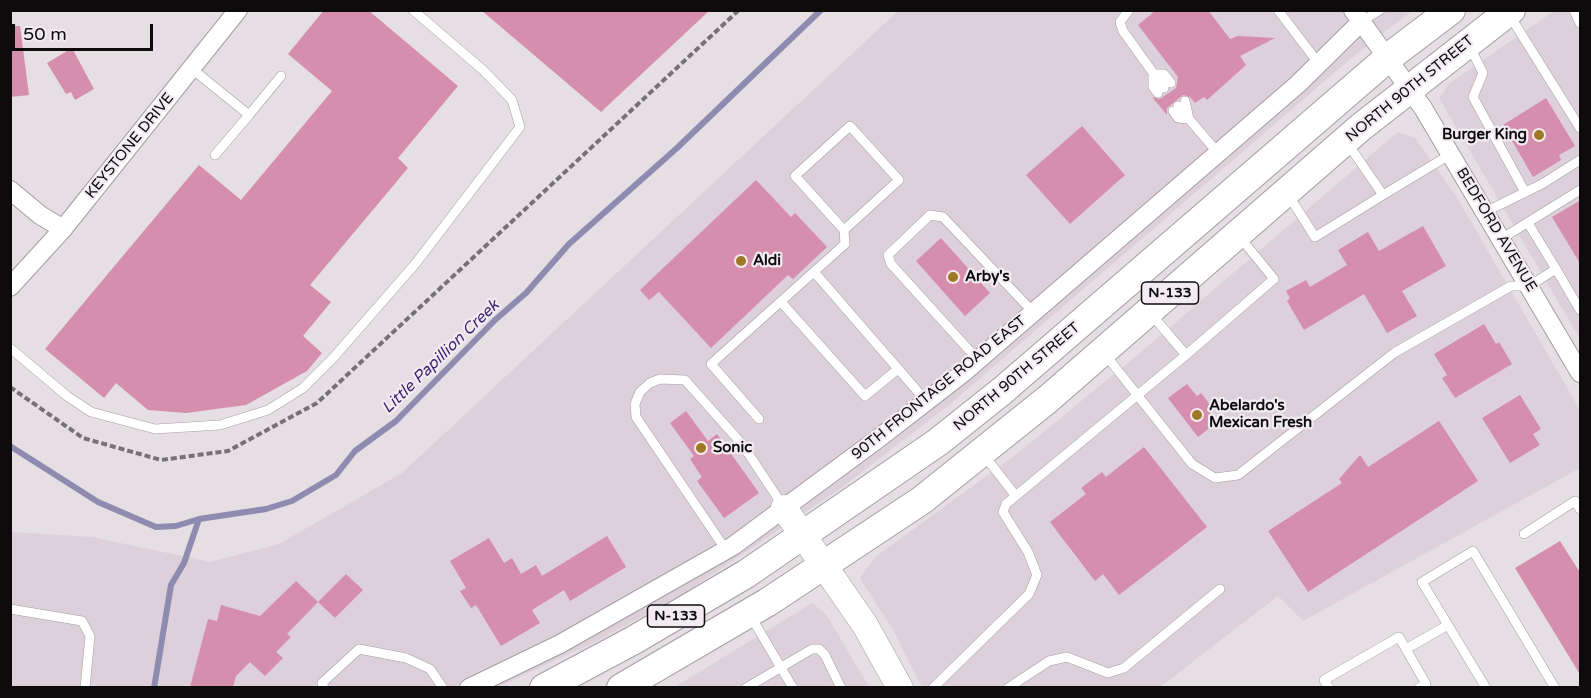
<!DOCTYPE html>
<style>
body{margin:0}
#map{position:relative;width:1591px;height:698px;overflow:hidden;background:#e5dee3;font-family:"Varela Round",sans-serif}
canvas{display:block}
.frame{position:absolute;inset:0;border:12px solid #0d0b0c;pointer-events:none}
.scale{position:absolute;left:12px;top:24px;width:141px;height:27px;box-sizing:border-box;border:3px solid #0d0b0c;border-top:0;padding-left:8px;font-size:18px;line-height:21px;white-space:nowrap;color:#0d0b0c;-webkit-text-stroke:4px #f2ebf1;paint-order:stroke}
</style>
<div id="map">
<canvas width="1591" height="698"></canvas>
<div class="frame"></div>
<div class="scale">50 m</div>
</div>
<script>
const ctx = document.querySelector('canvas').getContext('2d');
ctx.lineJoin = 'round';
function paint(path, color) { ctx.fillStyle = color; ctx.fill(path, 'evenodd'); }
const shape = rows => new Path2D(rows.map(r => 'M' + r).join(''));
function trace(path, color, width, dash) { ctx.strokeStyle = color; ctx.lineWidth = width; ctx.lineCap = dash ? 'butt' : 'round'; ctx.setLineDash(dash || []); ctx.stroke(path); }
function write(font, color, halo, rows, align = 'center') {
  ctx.font = font + ' "Varela Round",sans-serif'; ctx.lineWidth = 4.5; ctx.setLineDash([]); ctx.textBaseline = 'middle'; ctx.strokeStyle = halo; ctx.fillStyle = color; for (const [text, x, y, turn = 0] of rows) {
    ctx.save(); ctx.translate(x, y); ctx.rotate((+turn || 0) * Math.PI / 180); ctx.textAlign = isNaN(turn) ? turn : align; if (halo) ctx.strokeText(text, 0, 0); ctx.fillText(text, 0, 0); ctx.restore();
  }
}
paint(shape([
 [898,11,1412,11,1355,55,949,405,841,488,680,596,595,642,498,687,11,687,10,532,92,537,210,562,279,544,402,473],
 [1554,11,1580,11,1580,339,1439,98,1450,83],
 [1398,132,1415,138,1456,196,1580,410,1580,468,1303,621,1278,596,1160,687,922,687,893,630,860,578,874,558,1014,456,1140,353],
 [812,603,826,614,869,687,673,688]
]), '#ddd0da');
trace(shape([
 [10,446,98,502,156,527,176,526,199,519,266,509,292,501,336,475,355,451,396,421,495,320,526,293,569,244,677,148,821,10],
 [154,688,171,585,184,563,199,519]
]), '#8e8bb0', 6);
paint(shape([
 [324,10,368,10,458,86,398,158,408,168,310,285,331,302,303,336,322,353,307,371,246,405,186,413,148,410,116,383,104,398,45,349,199,165,241,200,332,91,288,54],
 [481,10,710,10,601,112],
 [1156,10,1208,10,1230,39,1238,36,1275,38,1240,56,1246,65,1207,100,1204,97,1195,103,1190,97,1183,95,1167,108,1167,115,1152,97,1160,99,1176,88,1178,77,1138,25],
 [10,26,20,26,29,95,10,97],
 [72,48,94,89,75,100,71,92,66,94,47,63],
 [1546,98,1575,146,1559,155,1561,160,1533,177,1503,125],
 [1082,126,1125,175,1070,224,1026,175],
 [756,180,791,217,795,213,827,247,793,279,788,275,711,348,659,292,649,300,640,290],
 [1581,200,1581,265,1552,217],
 [1423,226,1446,266,1402,291,1417,316,1387,333,1364,294,1304,330,1287,301,1290,298,1286,291,1306,280,1310,287,1347,265,1338,250,1368,232,1379,251],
 [941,238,990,293,965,316,916,261],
 [1484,324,1496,344,1499,342,1512,364,1455,398,1442,378,1447,375,1434,354],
 [1187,384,1197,396,1201,393,1211,406,1207,409,1217,422,1198,437,1168,398],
 [1520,395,1541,429,1533,434,1540,445,1510,463,1482,418],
 [686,411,708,441,717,434,759,493,724,518,697,481,702,477,690,459,694,456,670,423],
 [1439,421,1478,481,1308,592,1268,531,1342,483,1339,479,1360,455,1368,467],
 [1144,447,1207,527,1119,595,1103,574,1095,581,1050,522,1086,494,1081,488,1102,472,1106,477],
 [607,536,626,567,570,601,564,590,532,610,540,623,501,646,476,605,471,608,460,591,466,588,450,561,489,538,504,563,512,558,521,574,536,565,542,576],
 [1560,541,1581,574,1581,676,1515,568],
 [346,574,363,590,335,618,318,602,287,634,291,637,276,652,283,658,265,676,250,662,236,676,233,687,190,687,208,619,217,621,221,605,260,616,296,581,318,602]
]), '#d58eab');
const lane = shape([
 [1129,10,1120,22,1123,31,1164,88],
 [1278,10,1319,64],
 [1574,10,1580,23],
 [1510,16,1580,128],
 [1362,21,1380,10],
 [1469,45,1483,73,1473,97,1525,192],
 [191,68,249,115,281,76],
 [1153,74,1164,74,1171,83],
 [1153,74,1153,87,1158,93],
 [1185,101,1189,119],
 [1178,106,1218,153],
 [1173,111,1178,118,1189,119],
 [1348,144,1383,195,1451,154],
 [215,155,249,115],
 [1289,196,1315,237,1383,195],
 [1485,212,1542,184,1580,160],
 [1501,239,1580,190],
 [1556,269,1580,310],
 [815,273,926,401],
 [782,303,865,396,898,369],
 [1151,314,1186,355,1274,279,1239,236],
 [10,348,67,396,91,412,155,429,220,425,268,410,303,388,334,357,416,263,520,127,512,100,483,70,413,10],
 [1104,353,1192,464,1215,478,1238,475,1394,353,1511,286,1529,286,1556,269,1528,223],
 [978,360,891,264,888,255,930,215,943,217,1033,312],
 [759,419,711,364,845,244,844,230,795,176,850,126,899,180,844,230],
 [984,455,1015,495],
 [1524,534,1575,501,1580,509],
 [726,550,636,417,635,404,640,392,650,383,660,379,685,380,742,444,783,506],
 [10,609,82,621,90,636,85,688],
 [750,615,793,688],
 [1406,649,1448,625],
 [324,688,322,683,359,649,406,658,430,669,443,688],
 [746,688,812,649,819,649,825,655,841,688],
 [933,688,1029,594,1037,575,1028,552,1003,512,1006,504,1186,355],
 [1008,688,1049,661,1067,657,1108,673,1124,668,1220,589],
 [1329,688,1324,680,1399,637,1426,684,1419,688],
 [1486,688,1422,582,1473,551,1555,688]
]);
const street = shape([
 [1353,10,1423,108,1580,373],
 [10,190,40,215,63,229],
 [10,287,63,229,238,10],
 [469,688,560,644,733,546,879,438,963,373,1298,84,1362,21]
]);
const secondary = shape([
 [784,508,865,625,900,688]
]);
const primary = shape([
 [544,688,634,640,746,574,938,442,1002,391,1389,57,1451,10],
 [621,688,768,602,922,500,1048,399,1361,127,1511,10]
]);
trace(lane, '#a49da2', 10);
trace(street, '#a49da2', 20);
trace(secondary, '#a49da2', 27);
trace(primary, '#a49da2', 30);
trace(shape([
 [10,387,83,438,161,460,228,451,317,403,739,10]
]), '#757174', 4, [6, 3]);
trace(lane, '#fff', 9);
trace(street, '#fff', 18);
trace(secondary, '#fff', 26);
trace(primary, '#fff', 28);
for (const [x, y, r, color] of [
 [1539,135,6,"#a07826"],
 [741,261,6,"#a07826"],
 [953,277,6,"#a07826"],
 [1197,415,6,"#a07826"],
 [701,448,6,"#a07826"]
]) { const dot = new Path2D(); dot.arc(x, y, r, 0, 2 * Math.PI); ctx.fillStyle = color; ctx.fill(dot); trace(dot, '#f2ebf1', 2); }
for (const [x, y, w] of [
 [1170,293,57],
 [676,616,57]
]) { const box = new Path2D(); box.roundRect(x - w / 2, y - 11, w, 22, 4.5); ctx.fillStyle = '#f2ebf1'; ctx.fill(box); trace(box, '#0d0b0c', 1.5); }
write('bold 14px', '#0d0b0c', null, [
 ["N-133",1170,293],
 ["N-133",676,616]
]);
write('15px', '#0d0b0c', '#f2ebf1', [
 ["NORTH 90TH STREET",1410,89,-39],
 ["KEYSTONE DRIVE",130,146,-51],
 ["BEDFORD AVENUE",1496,230,59],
 ["NORTH 90TH STREET",1017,377,-40],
 ["90TH FRONTAGE ROAD EAST",939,388,-39]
]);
write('bold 15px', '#0d0b0c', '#f2ebf1', [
 ["Burger King",1527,135,"right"],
 ["Aldi",753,261],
 ["Arby's",965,277],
 ["Abelardo's",1209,406],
 ["Mexican Fresh",1209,423],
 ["Sonic",713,448]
], 'left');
write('italic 16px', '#392873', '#f2ebf1', [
 ["Little Papillion Creek",441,357,-44]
]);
</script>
